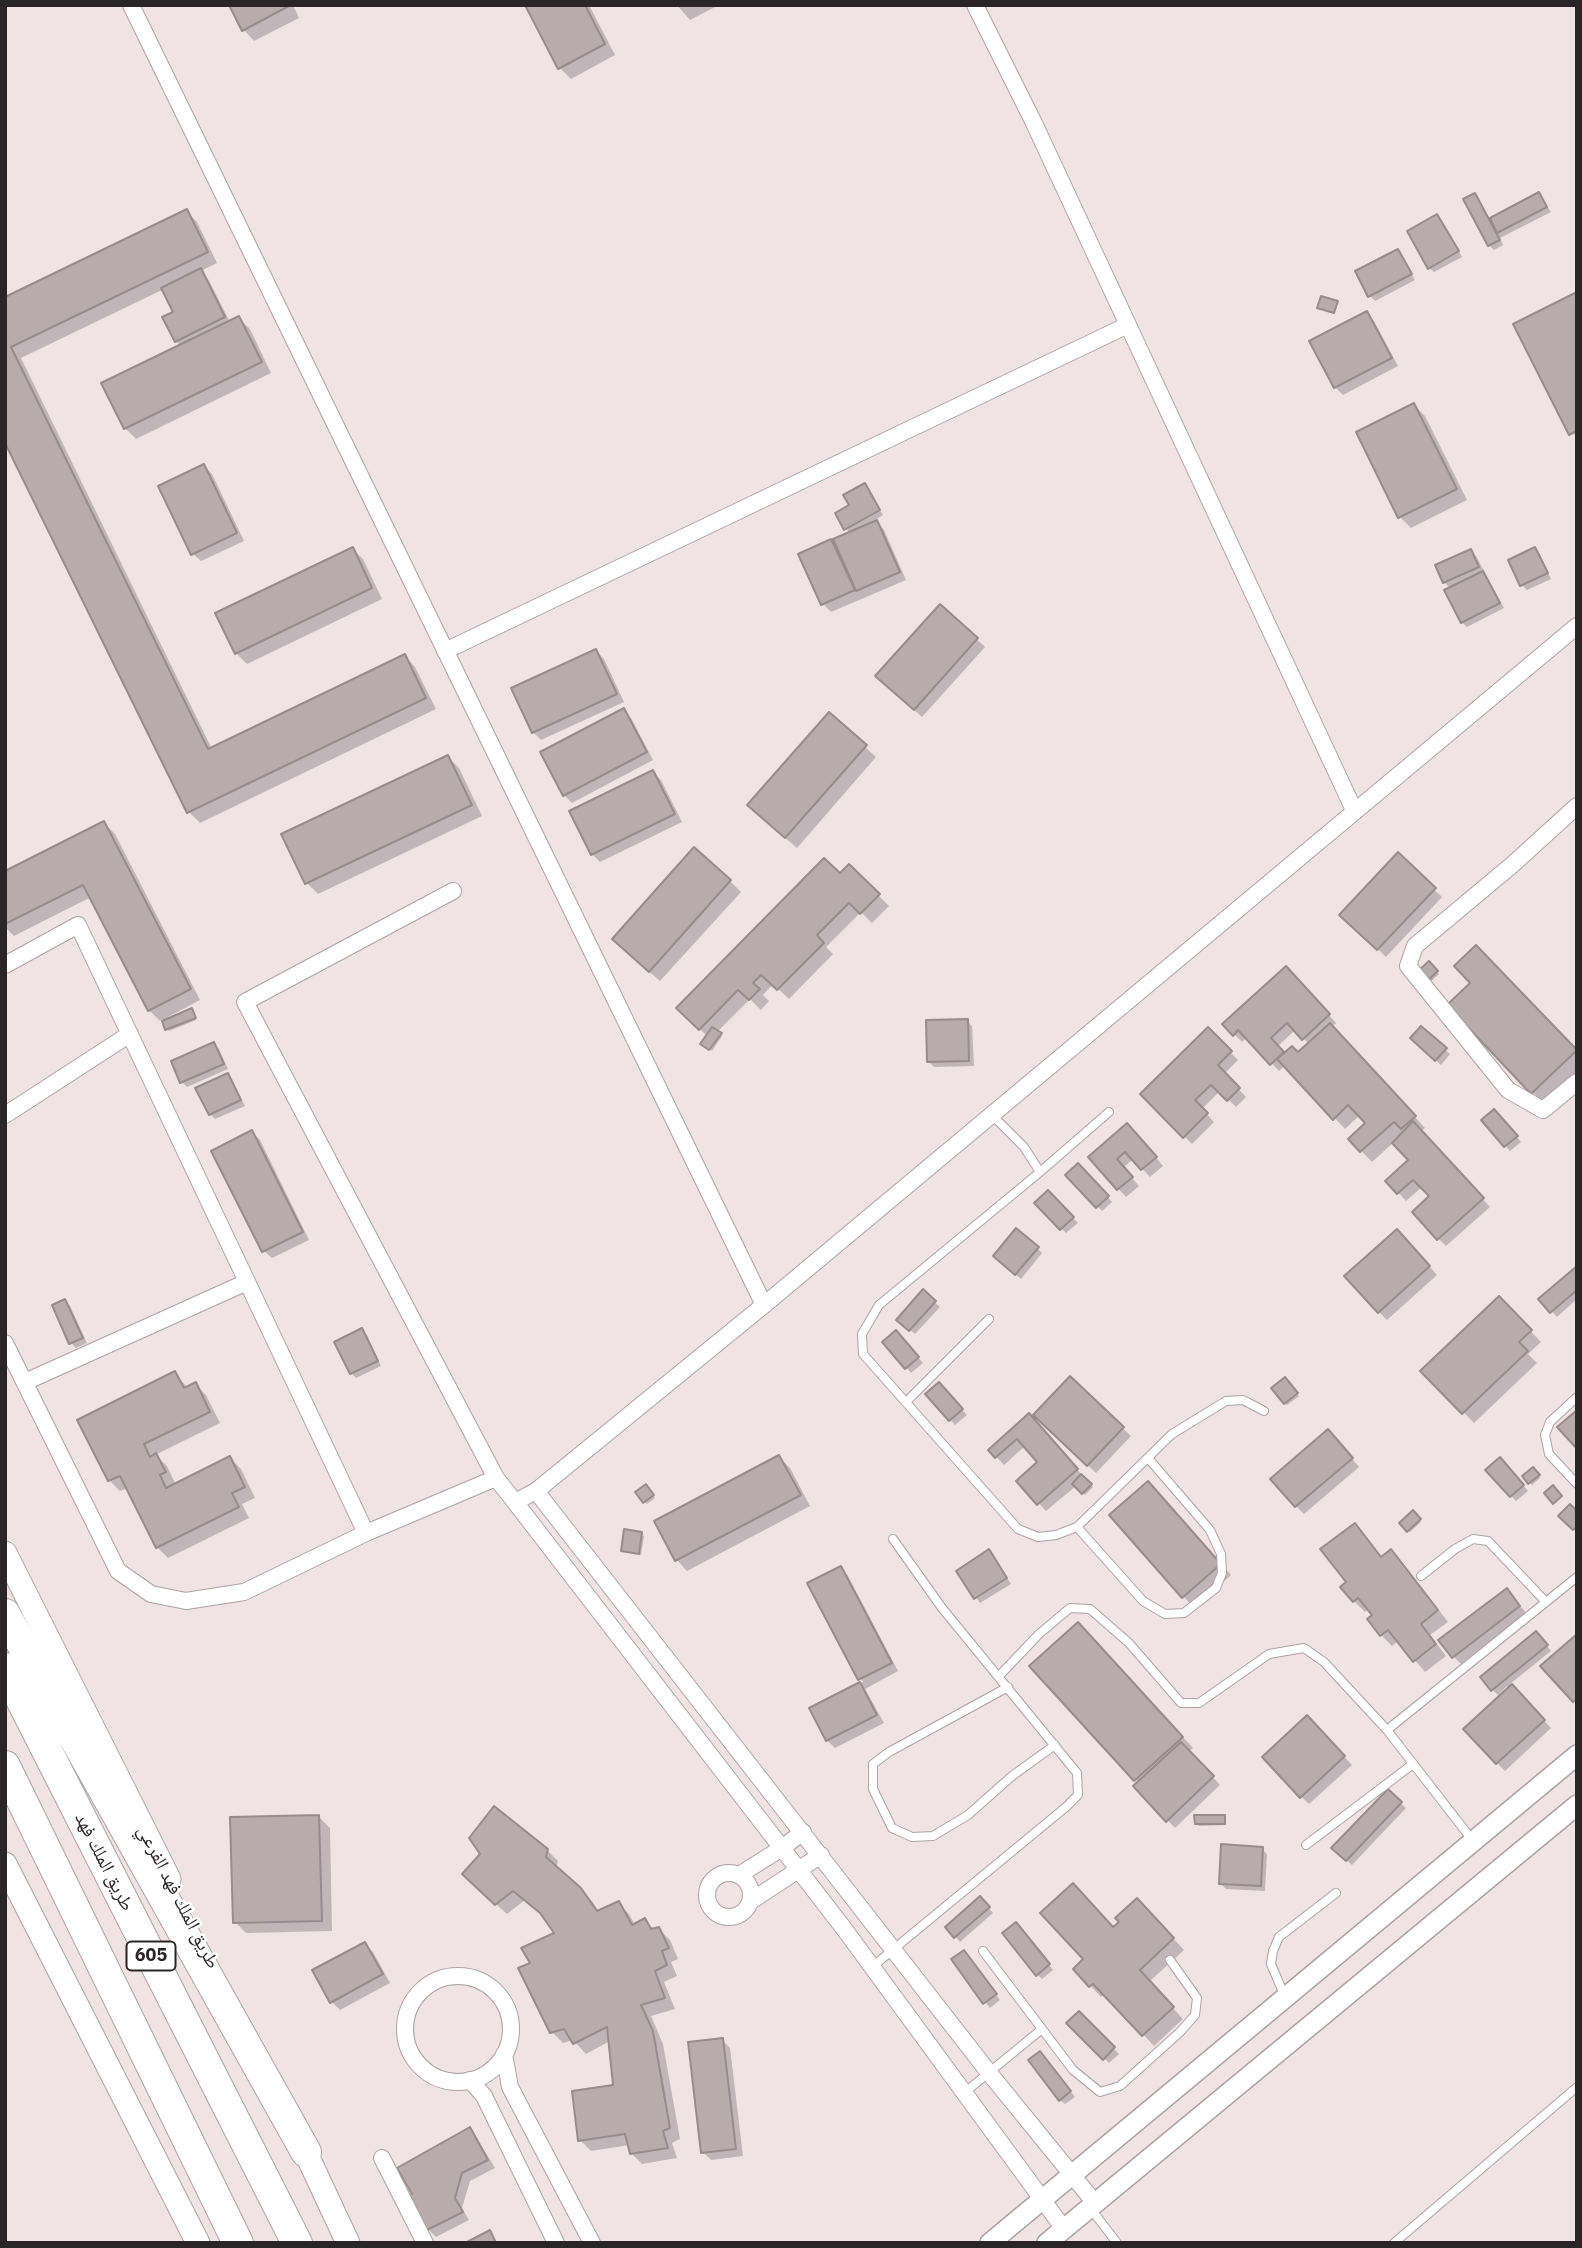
<!DOCTYPE html>
<meta charset="utf-8">
<style>
body{margin:0}
#map{position:relative;width:1582px;height:2248px;overflow:hidden;background:#f0e3e6;font-family:"IBM Plex Sans",sans-serif}
canvas{display:block}
.frame{position:absolute;inset:0;border:7px solid #2a2526;pointer-events:none}
</style>
<div id="map">
<canvas width="1582" height="2248"></canvas>
<div class="frame"></div>
</div>
<script>
const ctx = document.querySelector('canvas').getContext('2d');
ctx.lineJoin = 'round';
function paint(path, color) { ctx.fillStyle = color; ctx.fill(path, 'evenodd'); }
const shape = rows => new Path2D(rows.map(r => 'M' + r).join(''));
function trace(path, color, width, dash) { ctx.strokeStyle = color; ctx.lineWidth = width; ctx.lineCap = dash ? 'butt' : 'round'; ctx.setLineDash(dash || []); ctx.stroke(path); }
function write(font, color, halo, rows, align = 'center') {
  ctx.font = font + ' "IBM Plex Sans","Noto Naskh Arabic",sans-serif'; ctx.lineWidth = 5; ctx.setLineDash([]); ctx.textBaseline = 'middle'; ctx.strokeStyle = halo; ctx.fillStyle = color; for (const [text, x, y, turn = 0] of rows) {
    ctx.save(); ctx.translate(x, y); ctx.rotate((+turn || 0) * Math.PI / 180); ctx.textAlign = isNaN(turn) ? turn : align; if (halo) ctx.strokeText(text, 0, 0); ctx.fillText(text, 0, 0); ctx.restore();
  }
}
paint(shape([
 [231,5,293,5,299,18,254,41,244,30],
 [527,5,589,5,615,55,571,79,560,68],
 [677,5,719,5,690,20],
 [1539,194,1551,212,1500,238,1503,245,1494,250,1489,245,1475,195,1490,219],
 [186,211,197,222,217,263,201,271,208,279,230,322,239,318,250,329,271,373,136,439,125,428,181,346,176,341,175,312,164,289,21,358,212,749,405,656,415,667,436,709,200,823,189,812,5,439,5,299],
 [1437,216,1462,257,1434,272,1429,268],
 [1398,251,1415,280,1375,301,1370,296],
 [1366,313,1374,321,1398,366,1343,395,1335,387],
 [1414,405,1425,416,1467,500,1411,528,1400,517],
 [204,466,212,474,244,541,201,561,193,554],
 [864,486,883,515,875,520,884,530,906,580,831,612,823,604,831,541,840,550,850,533,846,529,851,505],
 [352,549,363,559,382,599,247,664,236,653],
 [1535,549,1540,554,1551,579,1527,590,1522,585],
 [1471,551,1476,556,1504,608,1467,627,1462,622,1451,589,1444,582],
 [940,606,985,647,922,717,885,684],
 [596,651,604,659,624,702,541,740,533,732],
 [623,710,631,718,653,760,572,803,564,795],
 [829,714,876,757,797,848,760,816],
 [448,757,459,768,482,816,318,894,307,883],
 [653,772,661,780,682,822,600,862,592,854],
 [104,823,115,834,200,1000,168,1017,169,1019,193,1012,196,1020,169,1031,163,1019,160,1021,149,1010,91,897,14,936,5,927,5,873],
 [1398,855,1442,897,1386,957,1342,914],
 [849,866,889,906,872,923,861,912,826,947,833,954,789,999,773,984,763,995,769,1001,761,1010,750,999,717,1032,722,1036,712,1051,704,1045,707,1036,678,1008],
 [730,881,741,892,660,981,625,950],
 [1476,947,1577,1052,1577,1071,1543,1103,1449,1005,1473,984],
 [1429,964,1439,974,1427,985],
 [1293,976,1336,1023,1332,1027,1425,1128,1421,1131,1490,1207,1446,1246,1438,1238,1431,1197,1422,1187,1406,1201,1388,1181,1411,1160,1394,1142,1372,1162,1350,1139,1367,1123,1360,1115,1345,1129,1285,1065,1279,1071,1247,1037,1242,1042,1224,1024],
 [1295,1030,1309,1044,1298,1054,1284,1055,1277,1047],
 [967,1021,972,1026,974,1066,934,1067,929,1062],
 [1421,1028,1450,1054,1441,1065,1412,1038],
 [1208,1030,1238,1060,1224,1074,1246,1097,1236,1107,1220,1091,1202,1109,1214,1122,1192,1144,1142,1094],
 [214,1044,219,1049,228,1069,187,1087,182,1082],
 [227,1075,232,1080,245,1106,215,1119,210,1114],
 [1499,1116,1521,1142,1510,1151,1483,1120],
 [252,1132,260,1140,309,1240,272,1258,264,1251],
 [1135,1133,1163,1166,1150,1177,1133,1159,1123,1168,1139,1186,1126,1197,1090,1157],
 [1078,1165,1112,1202,1102,1211,1068,1175],
 [1048,1192,1078,1223,1066,1233,1037,1203],
 [1405,1239,1437,1275,1387,1320,1379,1312],
 [1037,1248,1042,1253,1021,1279,1000,1261],
 [1577,1268,1577,1299,1557,1317,1541,1300],
 [923,1292,940,1307,915,1334,903,1324],
 [1499,1298,1541,1342,1528,1354,1537,1363,1474,1423,1423,1371],
 [65,1301,70,1306,87,1343,76,1348,71,1343],
 [362,1330,367,1335,381,1366,356,1378,351,1373],
 [901,1337,923,1363,911,1373,885,1342],
 [175,1374,188,1388,195,1384,206,1395,220,1423,155,1455,167,1466,176,1485,230,1458,241,1469,255,1498,242,1504,249,1518,168,1558,157,1547,128,1488,120,1491,109,1480],
 [1070,1378,1131,1436,1096,1473,1035,1415],
 [1284,1379,1299,1396,1287,1405,1273,1388],
 [939,1385,967,1415,955,1425,928,1394],
 [1036,1424,1093,1487,1085,1495,1076,1486,1046,1511,1018,1481,1040,1462,1025,1446,1004,1465,990,1450],
 [1336,1439,1359,1467,1304,1514,1296,1506],
 [779,1457,790,1468,810,1506,687,1571,677,1560],
 [1505,1464,1528,1491,1516,1501,1511,1496],
 [1533,1469,1540,1478,1532,1485,1524,1477],
 [646,1486,655,1498,647,1504,637,1493],
 [1158,1494,1231,1575,1194,1608,1111,1516],
 [1412,1513,1421,1522,1410,1532,1401,1523],
 [1354,1525,1383,1558,1391,1552,1402,1562,1448,1622,1430,1635,1446,1656,1425,1672,1398,1641,1392,1646,1381,1635,1374,1616,1369,1609,1365,1612,1354,1601,1348,1582],
 [642,1534,644,1536,641,1555,623,1550],
 [989,1551,1011,1584,980,1603,958,1571],
 [840,1568,848,1576,898,1671,865,1689,884,1723,835,1748,827,1740,811,1708,863,1682,809,1584],
 [1507,1590,1527,1614,1461,1664,1453,1656],
 [1088,1635,1193,1748,1189,1752,1220,1785,1175,1828,1135,1786,1139,1783,1031,1666],
 [1541,1638,1551,1651,1510,1684,1551,1728,1505,1771,1497,1763,1509,1689,1507,1686,1498,1695,1493,1690],
 [1307,1718,1352,1765,1309,1804,1301,1796],
 [1388,1792,1406,1808,1352,1865,1334,1848],
 [319,1817,330,1828,332,1931,246,1933,235,1922],
 [1224,1817,1226,1825,1199,1826,1196,1824],
 [1262,1849,1267,1854,1265,1891,1226,1889,1221,1884],
 [547,1850,558,1861,556,1868,592,1901,599,1912,618,1903,629,1914,635,1925,644,1920,655,1930,659,1929,670,1940,678,1959,671,1962,677,1976,664,1982,675,2009,651,2016,663,2044,680,2139,672,2143,677,2158,642,2164,631,2153,630,2145,591,2151,580,2140,615,2086,610,2041,586,2054,573,2040,563,2043,552,2032,532,1964,556,1933,545,1917,525,1900,507,1914,475,1885],
 [980,1899,993,1913,960,1942,947,1927],
 [1148,1911,1184,1950,1149,1982,1183,2019,1154,2046,1105,1994,1101,1997,1075,1969,1114,1929],
 [1021,1929,1053,1970,1042,1979,1037,1974],
 [365,1944,373,1952,390,1983,340,2010,332,2002,314,1971],
 [969,1957,1000,2000,990,2008,953,1960],
 [1079,2013,1119,2054,1109,2063,1068,2023],
 [722,2040,730,2048,743,2156,711,2160,703,2152],
 [1045,2058,1075,2097,1065,2104,1060,2100],
 [469,2130,477,2138,495,2168,470,2181,462,2208,469,2220,436,2237,428,2229]
]), '#0003');
const building = shape([
 [229,5,289,5,289,6,242,31,229,5],
 [525,5,585,5,605,44,558,69,525,5],
 [1539,192,1547,207,1497,233,1490,218,1539,192],
 [1475,193,1500,240,1488,246,1463,199,1475,193],
 [187,209,208,252,11,347,208,749,405,654,426,698,187,813,5,443,5,297,187,209],
 [1437,214,1459,251,1428,269,1407,231,1437,214],
 [1398,249,1412,274,1368,297,1355,271,1398,249],
 [201,268,225,317,175,342,162,317,173,312,161,288,201,268],
 [1577,292,1577,431,1569,435,1513,324,1577,292],
 [1321,296,1338,301,1334,313,1317,308,1321,296],
 [1367,311,1392,358,1334,388,1309,341,1367,311],
 [239,316,262,362,124,429,101,383,239,316],
 [1414,403,1457,489,1398,518,1356,432,1414,403],
 [204,464,237,533,191,555,158,486,204,464],
 [865,483,880,510,844,530,835,513,849,505,843,495,865,483],
 [877,520,900,572,856,591,833,539,877,520],
 [831,539,855,590,821,605,798,554,831,539],
 [353,547,372,588,235,654,215,613,353,547],
 [1535,547,1548,573,1520,586,1508,560,1535,547],
 [1471,549,1479,567,1443,583,1435,565,1471,549],
 [1483,571,1500,603,1461,623,1444,590,1483,571],
 [940,604,978,638,914,710,875,676,940,604],
 [596,649,617,694,532,733,511,688,596,649],
 [624,708,647,752,563,796,540,752,624,708],
 [829,712,867,745,785,838,747,805,829,712],
 [448,755,472,805,305,884,281,834,448,755],
 [653,770,675,814,591,855,569,811,653,770],
 [104,821,191,989,148,1011,83,885,5,924,5,871,104,821],
 [694,847,731,880,649,972,612,939,694,847],
 [1398,852,1436,888,1377,950,1339,915,1398,852],
 [824,858,840,873,849,864,880,894,860,914,849,903,817,935,824,943,777,990,761,975,753,983,760,989,749,1000,738,990,699,1030,676,1008,824,858],
 [1476,945,1577,1050,1531,1094,1447,1005,1470,983,1454,966,1476,945],
 [1429,961,1438,971,1424,984,1415,974,1429,961],
 [1286,966,1330,1014,1302,1040,1287,1023,1271,1038,1284,1052,1270,1065,1238,1030,1233,1036,1222,1024,1286,966],
 [192,1008,196,1018,165,1030,162,1021,192,1008],
 [968,1019,969,1061,927,1062,926,1020,968,1019],
 [1330,1023,1416,1116,1401,1129,1394,1122,1360,1152,1348,1139,1365,1123,1348,1105,1333,1120,1277,1059,1292,1046,1298,1052,1330,1023],
 [1421,1026,1447,1048,1435,1061,1410,1038,1421,1026],
 [712,1027,722,1033,709,1050,700,1044,712,1027],
 [1208,1027,1232,1051,1218,1065,1240,1088,1227,1101,1211,1085,1195,1100,1208,1113,1183,1138,1140,1094,1208,1027],
 [214,1042,224,1064,180,1083,171,1061,214,1042],
 [228,1073,241,1100,209,1115,195,1088,228,1073],
 [1494,1109,1518,1136,1504,1147,1481,1120,1494,1109],
 [1413,1121,1484,1198,1437,1240,1412,1212,1429,1196,1413,1180,1397,1194,1385,1181,1408,1160,1392,1143,1413,1121],
 [1127,1123,1157,1157,1141,1170,1125,1152,1117,1159,1133,1177,1117,1190,1088,1157,1127,1123],
 [252,1130,303,1232,262,1252,211,1151,252,1130],
 [1078,1163,1109,1196,1096,1208,1065,1175,1078,1163],
 [1048,1190,1074,1217,1060,1230,1034,1203,1048,1190],
 [1016,1228,1039,1247,1015,1275,993,1256,1016,1228],
 [1397,1229,1430,1266,1378,1313,1344,1276,1397,1229],
 [1577,1266,1577,1290,1550,1313,1538,1299,1577,1266],
 [923,1289,936,1301,909,1331,896,1320,923,1289],
 [1499,1296,1532,1330,1519,1342,1528,1351,1462,1414,1420,1371,1499,1296],
 [65,1299,83,1338,69,1344,52,1305,65,1299],
 [362,1328,378,1361,350,1374,334,1342,362,1328],
 [896,1330,919,1357,905,1369,882,1342,896,1330],
 [175,1371,184,1388,196,1382,210,1412,144,1444,150,1457,156,1453,166,1472,160,1475,166,1488,230,1456,245,1487,232,1493,239,1507,156,1548,120,1476,108,1481,77,1420,175,1371],
 [1070,1376,1124,1427,1087,1466,1033,1415,1070,1376],
 [1285,1377,1298,1393,1284,1404,1271,1388,1285,1377],
 [939,1382,963,1409,949,1421,925,1394,939,1382],
 [1577,1410,1577,1449,1557,1427,1577,1410],
 [1029,1413,1078,1469,1037,1505,1016,1481,1037,1462,1017,1439,995,1458,988,1450,1029,1413],
 [1328,1429,1353,1458,1295,1507,1270,1479,1328,1429],
 [779,1455,801,1495,675,1561,654,1521,779,1455],
 [1500,1457,1524,1485,1510,1497,1485,1470,1500,1457],
 [1533,1467,1540,1475,1528,1484,1522,1476,1533,1467],
 [1081,1474,1092,1484,1082,1494,1072,1484,1081,1474],
 [1148,1481,1221,1564,1182,1598,1109,1515,1148,1481],
 [646,1484,654,1495,643,1503,635,1492,646,1484],
 [1553,1485,1562,1496,1553,1504,1544,1493,1553,1485],
 [1570,1504,1577,1511,1577,1527,1573,1530,1558,1516,1570,1504],
 [1413,1510,1421,1519,1407,1532,1399,1523,1413,1510],
 [1355,1523,1381,1557,1391,1549,1438,1610,1421,1624,1436,1644,1413,1662,1388,1630,1380,1636,1367,1619,1372,1615,1358,1598,1353,1602,1340,1587,1346,1582,1320,1549,1355,1523],
 [624,1529,642,1532,639,1554,621,1551,624,1529],
 [989,1549,1007,1578,974,1599,956,1571,989,1549],
 [841,1566,892,1663,858,1680,807,1583,841,1566],
 [1507,1588,1520,1606,1452,1658,1438,1640,1507,1588],
 [1078,1622,1183,1737,1134,1781,1029,1666,1078,1622],
 [1536,1631,1548,1645,1491,1691,1480,1677,1536,1631],
 [1577,1634,1577,1699,1573,1702,1540,1666,1577,1634],
 [860,1682,877,1715,826,1741,809,1708,860,1682],
 [1512,1684,1545,1720,1496,1764,1463,1729,1512,1684],
 [1307,1715,1345,1756,1300,1798,1262,1757,1307,1715],
 [1181,1742,1214,1776,1166,1822,1133,1786,1181,1742],
 [1388,1789,1402,1802,1346,1861,1331,1848,1388,1789],
 [494,1806,548,1849,546,1857,581,1888,597,1911,619,1901,632,1925,645,1918,651,1929,659,1927,669,1948,662,1951,667,1965,655,1971,665,1998,641,2005,653,2031,670,2128,663,2131,668,2148,630,2154,625,2134,578,2141,572,2091,613,2085,607,2027,573,2044,564,2029,550,2033,518,1968,530,1963,521,1948,554,1933,540,1913,513,1891,495,1905,462,1874,480,1854,469,1838,494,1806],
 [319,1815,322,1921,233,1923,230,1817,319,1815],
 [1194,1815,1225,1815,1225,1824,1195,1824,1194,1815],
 [1221,1844,1263,1847,1261,1886,1219,1884,1221,1844],
 [1073,1883,1113,1927,1119,1922,1115,1918,1137,1898,1174,1938,1140,1970,1174,2007,1142,2036,1093,1984,1089,1987,1073,1969,1083,1959,1040,1913,1073,1883],
 [980,1896,990,1907,954,1938,945,1927,980,1896],
 [1016,1922,1050,1964,1036,1976,1002,1933,1016,1922],
 [365,1942,383,1974,330,2003,312,1970,365,1942],
 [964,1950,997,1994,983,2004,951,1959,964,1950],
 [1079,2011,1115,2047,1103,2060,1066,2023,1079,2011],
 [723,2038,736,2149,701,2153,688,2042,723,2038],
 [1040,2051,1071,2091,1059,2101,1028,2060,1040,2051],
 [470,2127,488,2160,462,2173,455,2198,463,2212,427,2230,407,2197,412,2194,397,2168,470,2127],
 [490,2230,496,2243,465,2243,490,2230]
]);
paint(building, '#b8abae');
trace(building, '#978b8e', 2);
const service = shape([
 [992,1115,1024,1147,1040,1172,879,1305,862,1334,863,1354,1018,1529,1038,1537,1056,1535,1077,1527,1172,1434,1226,1401,1243,1400,1264,1411],
 [1040,1172,1109,1112],
 [1577,1397,1550,1422,1545,1435,1549,1454,1577,1484],
 [906,1402,989,1319],
 [1077,1527,1143,1601,1165,1614,1184,1613,1216,1588,1222,1573,1221,1554,1210,1530,1148,1458],
 [1421,1576,1455,1549,1473,1539,1488,1541,1546,1602],
 [999,1676,1039,1634,1070,1608,1090,1609,1129,1643,1181,1703,1199,1703,1269,1654,1304,1648,1324,1662,1387,1730,1473,1841],
 [1008,1687,889,1752,873,1764,873,1789,892,1828,912,1837,933,1836,968,1815,1012,1776,1055,1745],
 [1387,1730,1577,1577],
 [1306,1845,1413,1764],
 [983,1951,1073,2070,1100,2092,1120,2086,1180,2032,1195,2015,1197,1998,1170,1960],
 [872,1967,1066,1807,1078,1795,1077,1773,942,1608,893,1539],
 [1285,1997,1271,1964,1273,1951,1279,1937,1336,1893],
 [964,2093,1042,2029],
 [1091,2209,1117,2243],
 [1394,2243,1577,2087]
]);
const minor = shape([
 [131,5,764,1305],
 [975,5,1033,121,1354,810],
 [445,651,1128,325],
 [1577,806,1512,865,1415,946,1408,966,1508,1090,1543,1110,1577,1082],
 [453,891,245,1002,496,1478],
 [5,965,78,925,366,1533],
 [5,1115,130,1034],
 [5,1343,118,1571,151,1594,186,1601,244,1592,366,1533,496,1478,515,1502,536,1491,764,1305,1577,626],
 [25,1382,247,1282],
 [536,1491,990,2074,1095,2203],
 [515,1502,845,1930,1064,2229],
 '707 1895a22 22 0 1 1 44 0a22 22 0 1 1-44 0Z',
 [739,1875,782,1848,803,1832],
 [751,1901,821,1855],
 '405 2029a53 53 0 1 1 106 0a53 53 0 1 1-106 0Z',
 [504,2054,510,2087,592,2243],
 [470,2080,484,2096,556,2243],
 [382,2158,425,2243]
]);
const tertiary = shape([
 [990,2243,1577,1755],
 [1047,2243,1577,1805]
]);
const secondary = shape([
 [5,1553,169,1879],
 [5,1864,198,2243],
 [299,2138,348,2243]
]);
const motorway = shape([
 [5,1614,306,2152],
 [5,1668,297,2243],
 [5,1766,238,2243]
]);
trace(service, '#ada1a4', 10);
trace(minor, '#ada1a4', 18);
trace(tertiary, '#ada1a4', 22);
trace(secondary, '#ada1a4', 25);
trace(motorway, '#ada1a4', 32);
trace(service, '#fff', 8);
trace(minor, '#fff', 16);
trace(tertiary, '#fff', 19);
trace(secondary, '#fff', 23);
trace(motorway, '#fff', 30);
for (const [x, y, w] of [
 [151,1956,49]
]) { const box = new Path2D(); box.roundRect(x - w / 2, y - 14.5, w, 29, 5); ctx.fillStyle = '#fff'; ctx.fill(box); trace(box, '#2a2526', 2); }
write('bold 18px', '#2a2526', null, [
 ["605",151,1956]
]);
write('19px', '#2a2526', '#fff', [
 ["طريق الملك فهد",104,1862,63],
 ["طريق الملك فهد الفرعي",178,1897,63]
]);
</script>
